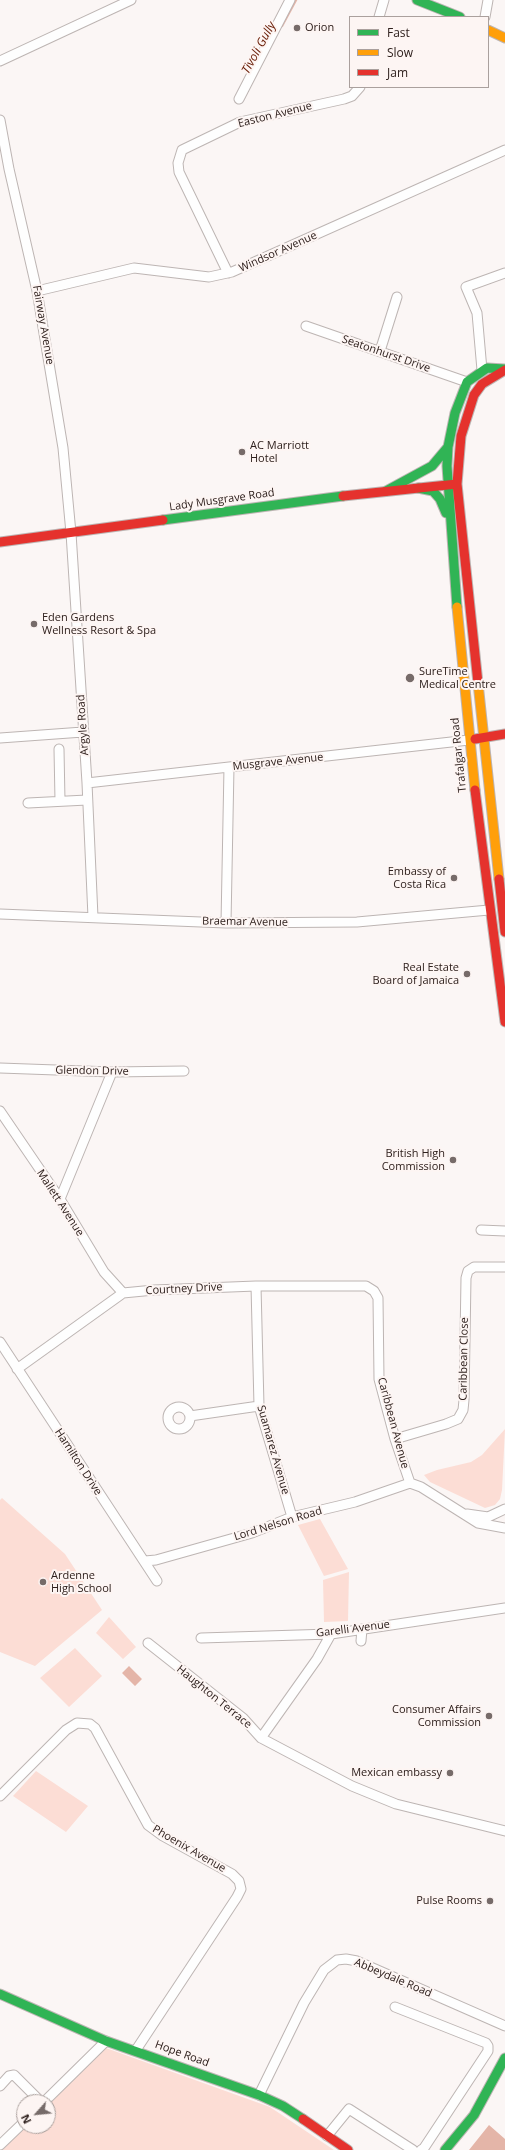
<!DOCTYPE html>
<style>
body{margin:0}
#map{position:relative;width:505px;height:2150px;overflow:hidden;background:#fbf6f5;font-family:"Open Sans",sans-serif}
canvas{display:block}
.legend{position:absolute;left:349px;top:16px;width:140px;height:72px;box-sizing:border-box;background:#fdf5f3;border:1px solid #aaa09d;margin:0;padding:5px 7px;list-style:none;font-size:12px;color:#2e201d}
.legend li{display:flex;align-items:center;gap:8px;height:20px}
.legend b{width:20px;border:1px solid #aaa09d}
.north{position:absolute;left:16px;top:2094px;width:40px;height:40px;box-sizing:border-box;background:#fdf5f3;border:1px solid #aaa09d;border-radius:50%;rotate:243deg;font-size:11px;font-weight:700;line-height:16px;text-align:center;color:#2e201d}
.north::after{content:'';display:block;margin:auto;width:14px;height:18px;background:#766b69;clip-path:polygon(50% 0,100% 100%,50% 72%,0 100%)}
</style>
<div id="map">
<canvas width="505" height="2150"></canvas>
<ul class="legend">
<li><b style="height:5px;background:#30b455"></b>Fast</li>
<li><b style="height:5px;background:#ff9f0a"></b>Slow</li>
<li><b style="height:5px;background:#e5322d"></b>Jam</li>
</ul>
<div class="north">N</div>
</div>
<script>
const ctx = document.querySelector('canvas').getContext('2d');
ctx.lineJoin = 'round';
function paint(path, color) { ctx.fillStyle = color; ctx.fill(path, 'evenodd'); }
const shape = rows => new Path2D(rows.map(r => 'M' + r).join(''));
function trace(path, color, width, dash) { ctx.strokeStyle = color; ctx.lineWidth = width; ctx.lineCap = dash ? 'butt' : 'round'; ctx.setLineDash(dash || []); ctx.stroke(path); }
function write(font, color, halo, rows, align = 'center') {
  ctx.font = font + ' "Open Sans",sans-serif'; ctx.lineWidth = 4; ctx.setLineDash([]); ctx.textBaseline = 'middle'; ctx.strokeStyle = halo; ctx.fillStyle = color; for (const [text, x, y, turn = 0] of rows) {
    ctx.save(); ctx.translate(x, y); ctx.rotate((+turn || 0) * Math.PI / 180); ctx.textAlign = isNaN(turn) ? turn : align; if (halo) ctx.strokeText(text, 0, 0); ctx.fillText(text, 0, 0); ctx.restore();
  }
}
paint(shape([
 [505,1429,502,1490,500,1499,495,1505,485,1508,430,1482,424,1475,437,1470,471,1462,482,1455],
 [2,1498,65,1554,102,1610,35,1666,0,1652,0,1500],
 [320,1519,348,1569,324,1576,298,1525],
 [349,1572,348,1621,324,1622,323,1580],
 [109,1617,136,1647,123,1659,96,1633],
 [75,1648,102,1676,69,1707,40,1678],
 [36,1771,88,1806,66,1832,13,1796],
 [106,2048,270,2107,334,2150,2,2150,26,2126,48,2126,48,2105]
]), '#fcddd5');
paint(shape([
 [129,1666,142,1679,135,1686,122,1673],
 [489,2125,505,2139,505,2150,469,2150]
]), '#e4b5a8');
trace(shape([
 [282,26,296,0]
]), '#e4b5a8', 2.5);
const street = shape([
 [379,17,384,0],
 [485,17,488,0],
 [0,61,131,0],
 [239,99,290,0],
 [0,120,9,169,37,291,63,448,71,533,87,783,93,917],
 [228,273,179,172,178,163,182,150,240,122,344,99,352,96,360,87],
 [37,291,134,268,209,277,232,272,505,150],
 [306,326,467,382],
 [380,351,397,297],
 [482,370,477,313,466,287,505,273],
 [0,738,83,732],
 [59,749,60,801],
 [87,783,469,740],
 [28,803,87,800],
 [0,914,226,923,357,922,489,910],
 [226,923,229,767],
 [0,1068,112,1072,184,1071],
 [0,1111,60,1199,104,1272,123,1293],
 [60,1199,112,1072],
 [481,1230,505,1231],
 [256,1286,259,1406,292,1517],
 [0,1342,157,1581],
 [17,1369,123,1293,154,1290,256,1286,366,1286,374,1291,378,1298,379,1379,395,1439,410,1483],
 '168 1418a11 11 0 1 1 22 0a11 11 0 1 1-22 0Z',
 [190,1416,259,1406],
 [395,1439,446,1424,458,1419,463,1410,464,1400,466,1278,468,1271,474,1267,505,1267],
 [410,1483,421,1487,478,1523,505,1528],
 [467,1514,488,1517,505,1509],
 [145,1561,156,1560,252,1533,292,1517,355,1502,410,1483],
 [201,1638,331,1634,505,1608],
 [361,1641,362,1629],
 [148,1643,243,1718,261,1738,352,1786,396,1804,505,1831],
 [261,1738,317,1659,331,1634],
 [0,1796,66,1730,77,1723,90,1724,95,1728,148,1825,163,1836,232,1874,239,1881,241,1889,237,1897,136,2050],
 [395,2007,486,2043,488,2046,488,2051,424,2148,421,2150],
 [0,2086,9,2076,14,2075,41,2102],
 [259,2095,304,2003,324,1970,337,1960,346,1959,357,1961,505,2026],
 [44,2102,106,2041],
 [327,2136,349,2109,413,2150],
 [0,2145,24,2122]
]);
const fast = shape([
 [417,0,460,17],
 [418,488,433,491,440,499,446,513],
 [386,491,432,466,448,447],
 [163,520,343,496],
 [457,607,447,466,448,447,455,413,467,382,487,368,505,369],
 [0,1994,106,2041,259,2095,283,2106,303,2119],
 [445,2150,474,2115,505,2058]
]);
const slow = shape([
 [488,30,505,38],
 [457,607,475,790],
 [478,683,499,879]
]);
const jam = shape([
 [343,496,457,484],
 [0,542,163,520],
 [478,683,457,484,461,436,474,395,482,384,505,370],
 [475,739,505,734],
 [475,790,505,1022],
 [499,879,505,932],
 [303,2119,348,2150]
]);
trace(street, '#bdb5b3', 11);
trace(fast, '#bdb5b3', 11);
trace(slow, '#bdb5b3', 11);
trace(jam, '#bdb5b3', 11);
trace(street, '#fefefe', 9);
trace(fast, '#30b455', 9);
trace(slow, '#ff9f0a', 9);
trace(jam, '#e5322d', 9);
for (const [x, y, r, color] of [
 [297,28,4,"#766b69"],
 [242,452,4,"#766b69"],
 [34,624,4,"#766b69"],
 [410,678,5,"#766b69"],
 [454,878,4,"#766b69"],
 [467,974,4,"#766b69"],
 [453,1160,4,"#766b69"],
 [43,1582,4,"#766b69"],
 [489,1716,4,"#766b69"],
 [450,1773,4,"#766b69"],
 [490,1901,4,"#766b69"]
]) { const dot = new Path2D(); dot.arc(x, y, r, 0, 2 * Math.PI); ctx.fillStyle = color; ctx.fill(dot); trace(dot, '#fdf5f3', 1.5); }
write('11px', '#2e201d', '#fdf5f3', [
 ["Orion",305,28,"left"],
 ["AC Marriott",250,446,"left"],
 ["Hotel",250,459,"left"],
 ["Eden Gardens",42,618,"left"],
 ["Wellness Resort & Spa",42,631,"left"],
 ["SureTime",419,672,"left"],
 ["Medical Centre",419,685,"left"],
 ["Embassy of",446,872],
 ["Costa Rica",446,885],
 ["Real Estate",459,968],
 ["Board of Jamaica",459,981],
 ["British High",445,1154],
 ["Commission",445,1167],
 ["Ardenne",51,1576,"left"],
 ["High School",51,1589,"left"],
 ["Consumer Affairs",481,1710],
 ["Commission",481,1723],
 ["Mexican embassy",442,1773],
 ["Pulse Rooms",482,1901]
], 'right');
write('11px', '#2e201d', '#fdf5f3', [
 ["Easton Avenue",275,115,-14],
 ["Windsor Avenue",278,252,-24],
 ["Fairway Avenue",43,325,80],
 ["Seatonhurst Drive",386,354,19],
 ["Lady Musgrave Road",222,500,-8],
 ["Argyle Road",83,725,-94],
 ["Trafalgar Road",459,755,-96],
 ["Musgrave Avenue",278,762,-6],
 ["Braemar Avenue",245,922,1],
 ["Glendon Drive",92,1071,1],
 ["Mallett Avenue",60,1203,57],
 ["Courtney Drive",184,1289,-3],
 ["Caribbean Close",464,1359,-89],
 ["Caribbean Avenue",393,1423,75],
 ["Suamarez Avenue",273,1450,74],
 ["Hamilton Drive",78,1462,57],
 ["Lord Nelson Road",278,1524,-17],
 ["Garelli Avenue",353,1629,-7],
 ["Haughton Terrace",214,1697,39],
 ["Phoenix Avenue",189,1849,30],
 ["Abbeydale Road",393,1978,23],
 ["Hope Road",182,2054,20]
]);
write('italic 12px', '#671b04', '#fdf5f3', [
 ["Tivoli Gully",259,48,-61]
]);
</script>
